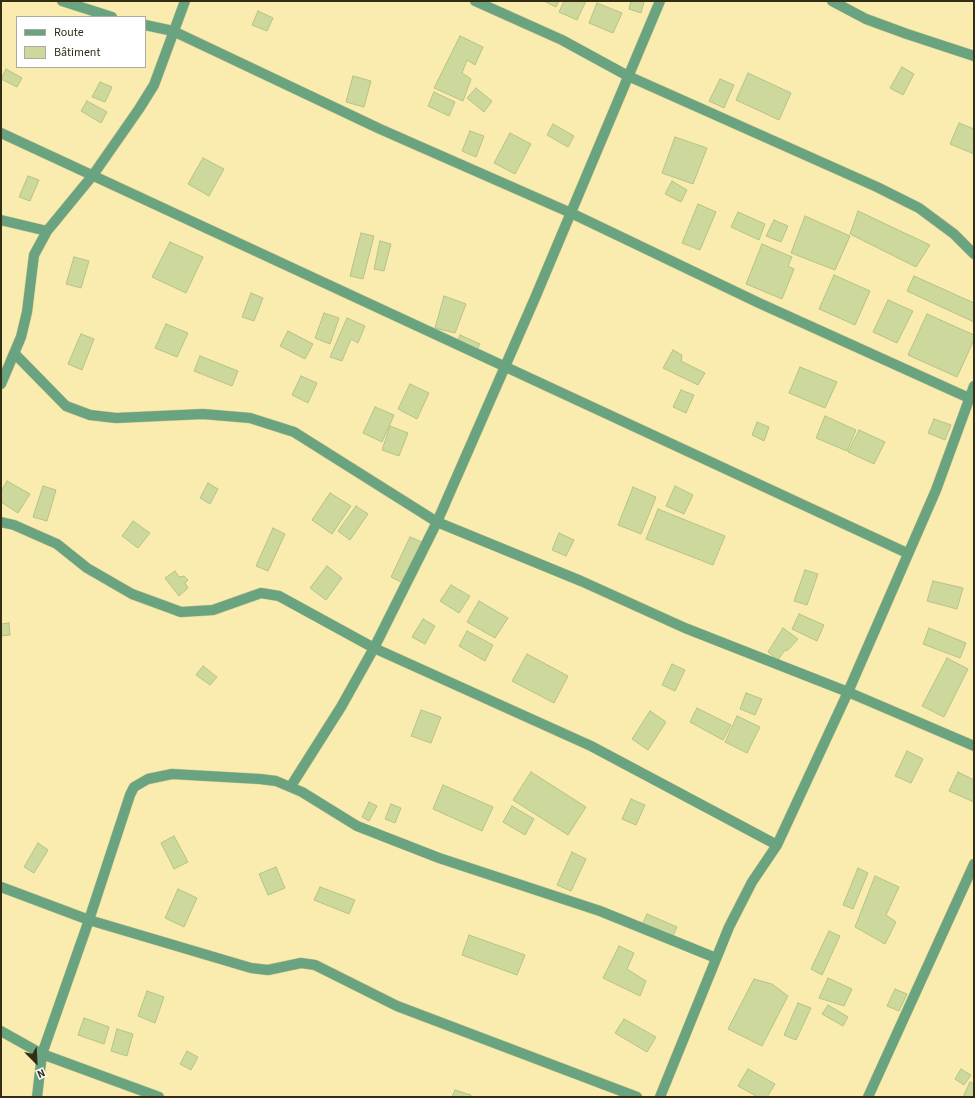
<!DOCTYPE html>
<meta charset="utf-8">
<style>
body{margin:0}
#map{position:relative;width:975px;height:1098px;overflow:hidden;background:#f9ecae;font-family:"Source Sans 3",sans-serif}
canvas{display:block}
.frame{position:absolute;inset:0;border:2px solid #332d14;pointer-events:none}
.legend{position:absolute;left:16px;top:16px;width:130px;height:52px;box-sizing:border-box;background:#fff;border:1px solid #adaba1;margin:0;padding:5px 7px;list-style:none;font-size:12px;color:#332d14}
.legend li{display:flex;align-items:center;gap:8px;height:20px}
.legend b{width:20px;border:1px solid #adaba1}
.north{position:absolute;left:16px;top:1042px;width:40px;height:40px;-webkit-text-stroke:3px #fff;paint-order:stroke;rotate:156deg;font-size:11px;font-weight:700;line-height:16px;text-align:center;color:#332d14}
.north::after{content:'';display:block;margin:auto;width:14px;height:18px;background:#332d14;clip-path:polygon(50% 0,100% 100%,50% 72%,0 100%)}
</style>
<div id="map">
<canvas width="975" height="1098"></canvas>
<div class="frame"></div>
<ul class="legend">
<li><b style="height:5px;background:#69a380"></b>Route</li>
<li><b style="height:11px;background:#cdd99c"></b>Bâtiment</li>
</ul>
<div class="north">N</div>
</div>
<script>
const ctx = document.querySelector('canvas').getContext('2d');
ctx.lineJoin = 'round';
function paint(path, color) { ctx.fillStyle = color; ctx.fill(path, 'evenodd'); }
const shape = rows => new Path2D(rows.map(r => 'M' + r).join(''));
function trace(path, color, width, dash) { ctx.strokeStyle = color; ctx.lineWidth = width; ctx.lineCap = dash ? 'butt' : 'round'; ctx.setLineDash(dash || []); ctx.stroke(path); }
const building = shape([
 [544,1,559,1,556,7,544,1],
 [564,1,586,1,577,20,559,12,564,1],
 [631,1,644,2,641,13,629,9,631,1],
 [597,3,622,13,613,33,589,23,597,3],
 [258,11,273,18,267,31,252,25,258,11],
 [460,36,483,47,475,65,467,60,462,73,471,79,463,101,434,88,460,36],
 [902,67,914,74,903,95,890,88,902,67],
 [6,69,22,78,17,87,1,79,6,69],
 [748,73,791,93,779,120,736,100,748,73],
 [353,76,371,81,364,107,346,102,353,76],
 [720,79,734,85,724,108,709,101,720,79],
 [100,82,112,87,105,102,92,97,100,82],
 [476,88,492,101,484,112,467,98,476,88],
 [434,92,455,102,449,116,428,106,434,92],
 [87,101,107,112,101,123,81,111,87,101],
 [959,123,974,129,974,154,950,144,959,123],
 [553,124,574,136,568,147,547,135,553,124],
 [470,131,484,136,476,157,462,151,470,131],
 [510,133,531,144,515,174,494,163,510,133],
 [675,137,707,148,693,184,662,173,675,137],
 [203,158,224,169,209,196,188,184,203,158],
 [28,176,39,180,30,201,19,197,28,176],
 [672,181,687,190,681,202,665,194,672,181],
 [698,204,716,212,700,250,682,243,698,204],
 [858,211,930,245,916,267,850,234,858,211],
 [738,212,765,224,759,240,731,227,738,212],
 [805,216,850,236,835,270,791,253,805,216],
 [774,220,788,226,781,242,766,236,774,220],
 [361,233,374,236,363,279,350,276,361,233],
 [380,241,391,244,384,271,374,269,380,241],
 [170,242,203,257,186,293,152,277,170,242],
 [762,244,792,257,788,266,794,269,782,299,746,284,762,244],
 [74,257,89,261,81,288,66,284,74,257],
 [834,275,870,291,855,325,819,309,834,275],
 [914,276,974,303,974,322,907,291,914,276],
 [251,293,263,298,254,321,242,317,251,293],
 [444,296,466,304,455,333,435,328,444,296],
 [888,300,913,311,897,343,873,332,888,300],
 [324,313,339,318,330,344,315,338,324,313],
 [927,314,974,335,974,340,957,377,908,355,927,314],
 [347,318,365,326,358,343,351,339,342,361,330,357,347,318],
 [166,324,188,333,177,357,155,348,166,324],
 [288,331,313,344,305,359,280,346,288,331],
 [81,334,94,339,82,370,68,364,81,334],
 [460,335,480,344,475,353,456,344,460,335],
 [673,350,682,355,681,361,705,373,698,385,663,368,673,350],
 [200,356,238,371,232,386,194,371,200,356],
 [800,367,837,382,825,408,789,393,800,367],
 [301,376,317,383,308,403,292,395,301,376],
 [410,384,429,393,417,419,398,409,410,384],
 [681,390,694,395,686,413,673,407,681,390],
 [375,407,394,415,382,442,363,433,375,407],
 [825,416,856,430,847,451,816,438,825,416],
 [934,419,951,425,945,440,928,433,934,419],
 [757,422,769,427,764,441,752,435,757,422],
 [390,426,408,433,399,456,382,450,390,426],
 [859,430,885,442,874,464,848,452,859,430],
 [7,481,30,494,18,513,1,502,1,491,7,481],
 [208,483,218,489,210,504,200,498,208,483],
 [43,486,56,490,47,521,33,517,43,486],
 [675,486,693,495,684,514,666,506,675,486],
 [633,487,656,497,641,534,618,525,633,487],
 [330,493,351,506,332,534,312,520,330,493],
 [356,506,368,514,350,540,338,531,356,506],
 [658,509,725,536,713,565,646,539,658,509],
 [133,521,150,533,138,548,122,536,133,521],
 [273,528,285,534,268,571,256,566,273,528],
 [559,533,574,540,566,556,552,550,559,533],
 [410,537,422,542,403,583,391,577,410,537],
 [327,566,342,578,326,600,310,588,327,566],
 [805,570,818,574,807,605,794,601,805,570],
 [175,571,179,577,184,576,188,580,185,583,188,588,179,596,165,578,175,571],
 [933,581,963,588,957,609,927,601,933,581],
 [451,585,470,596,459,613,440,601,451,585],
 [479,601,508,618,495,638,467,622,479,601],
 [799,614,824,625,817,641,792,629,799,614],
 [423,619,435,626,425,644,412,637,423,619],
 [9,623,10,635,1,636,1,624,9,623],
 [783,628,798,639,788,650,784,651,778,660,768,652,783,628],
 [929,628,966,643,960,658,923,644,929,628],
 [467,631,493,645,485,661,459,646,467,631],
 [527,654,568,676,554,703,512,681,527,654],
 [947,658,968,669,944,717,922,706,947,658],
 [672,664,685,670,675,691,662,685,672,664],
 [203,666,217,677,210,685,196,675,203,666],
 [746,693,762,699,755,715,740,709,746,693],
 [697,708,731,725,723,740,690,722,697,708],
 [421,710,441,717,431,743,411,736,421,710],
 [650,711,666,722,648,750,632,739,650,711],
 [737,716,760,727,747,753,725,742,737,716],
 [907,751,923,759,911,783,895,776,907,751],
 [531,772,586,807,568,835,513,800,531,772],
 [958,772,974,780,974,802,949,791,958,772],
 [443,785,493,807,482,831,433,809,443,785],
 [631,799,645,805,636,825,622,819,631,799],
 [369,802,377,806,369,821,362,817,369,802],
 [391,804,401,808,395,823,385,819,391,804],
 [512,806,534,819,525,835,503,822,512,806],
 [174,836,188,862,174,869,161,843,174,836],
 [38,843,48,850,34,873,24,867,38,843],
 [572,852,586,859,571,891,557,885,572,852],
 [276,867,285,888,268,895,259,874,276,867],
 [858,868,868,873,853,909,843,905,858,868],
 [875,876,899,887,886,915,896,922,885,944,855,927,875,876],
 [320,887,355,900,349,914,314,900,320,887],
 [178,889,197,898,184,927,165,918,178,889],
 [647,914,677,927,671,940,641,927,647,914],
 [829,931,840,936,822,975,811,969,829,931],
 [469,935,525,955,517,975,462,955,469,935],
 [619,946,634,953,627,969,646,981,640,996,603,978,619,946],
 [828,978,852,989,844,1006,819,998,828,978],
 [754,979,772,984,788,996,762,1046,728,1029,754,979],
 [895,989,907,994,899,1011,887,1006,895,989],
 [147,991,164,997,155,1023,138,1016,147,991],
 [798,1003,811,1008,796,1040,784,1035,798,1003],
 [828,1005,848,1017,843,1026,822,1014,828,1005],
 [84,1018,109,1027,104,1044,78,1035,84,1018],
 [624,1019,656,1037,647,1052,615,1033,624,1019],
 [117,1029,133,1034,127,1056,111,1051,117,1029],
 [187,1051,198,1057,191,1070,180,1064,187,1051],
 [748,1069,775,1084,767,1097,758,1097,738,1086,748,1069],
 [961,1069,971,1075,964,1085,955,1079,961,1069],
 [970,1082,974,1084,974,1097,963,1097,970,1082],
 [455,1090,471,1095,471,1097,452,1097,455,1090]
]);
paint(building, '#cdd99c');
trace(building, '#b6c286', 1);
const minor = shape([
 [62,1,112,17],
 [475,1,562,40,628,76,877,187,919,208,954,234,974,254],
 [832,1,866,19,907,34,974,56],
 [145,25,173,31,380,129,571,213,759,303,969,398],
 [1,133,907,553],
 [1,220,47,231],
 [14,353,66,406,90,415,116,418,203,414,250,418,294,432,437,522,581,581,685,628,848,692,974,746],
 [1,384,21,337,27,312,34,255,47,231,93,175,139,109,154,85,185,1],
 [1,522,14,525,57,544,87,568,132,594,181,612,213,610,261,593,279,596,374,648,591,746,777,845],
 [291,786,341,707,374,648,437,522,535,298,660,1],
 [1,887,89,920,251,968,268,970,301,963,315,965,397,1006,637,1097],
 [1,1031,42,1054,159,1097],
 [37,1097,42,1054,89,920,130,795,134,787,148,779,172,774,260,779,276,781,302,792,357,826,439,858,600,911,716,958],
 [660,1097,729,927,752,882,777,845,848,692,936,490,974,386],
 [868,1097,974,864]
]);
trace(minor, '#d5ca92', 11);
trace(minor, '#69a380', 10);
</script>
